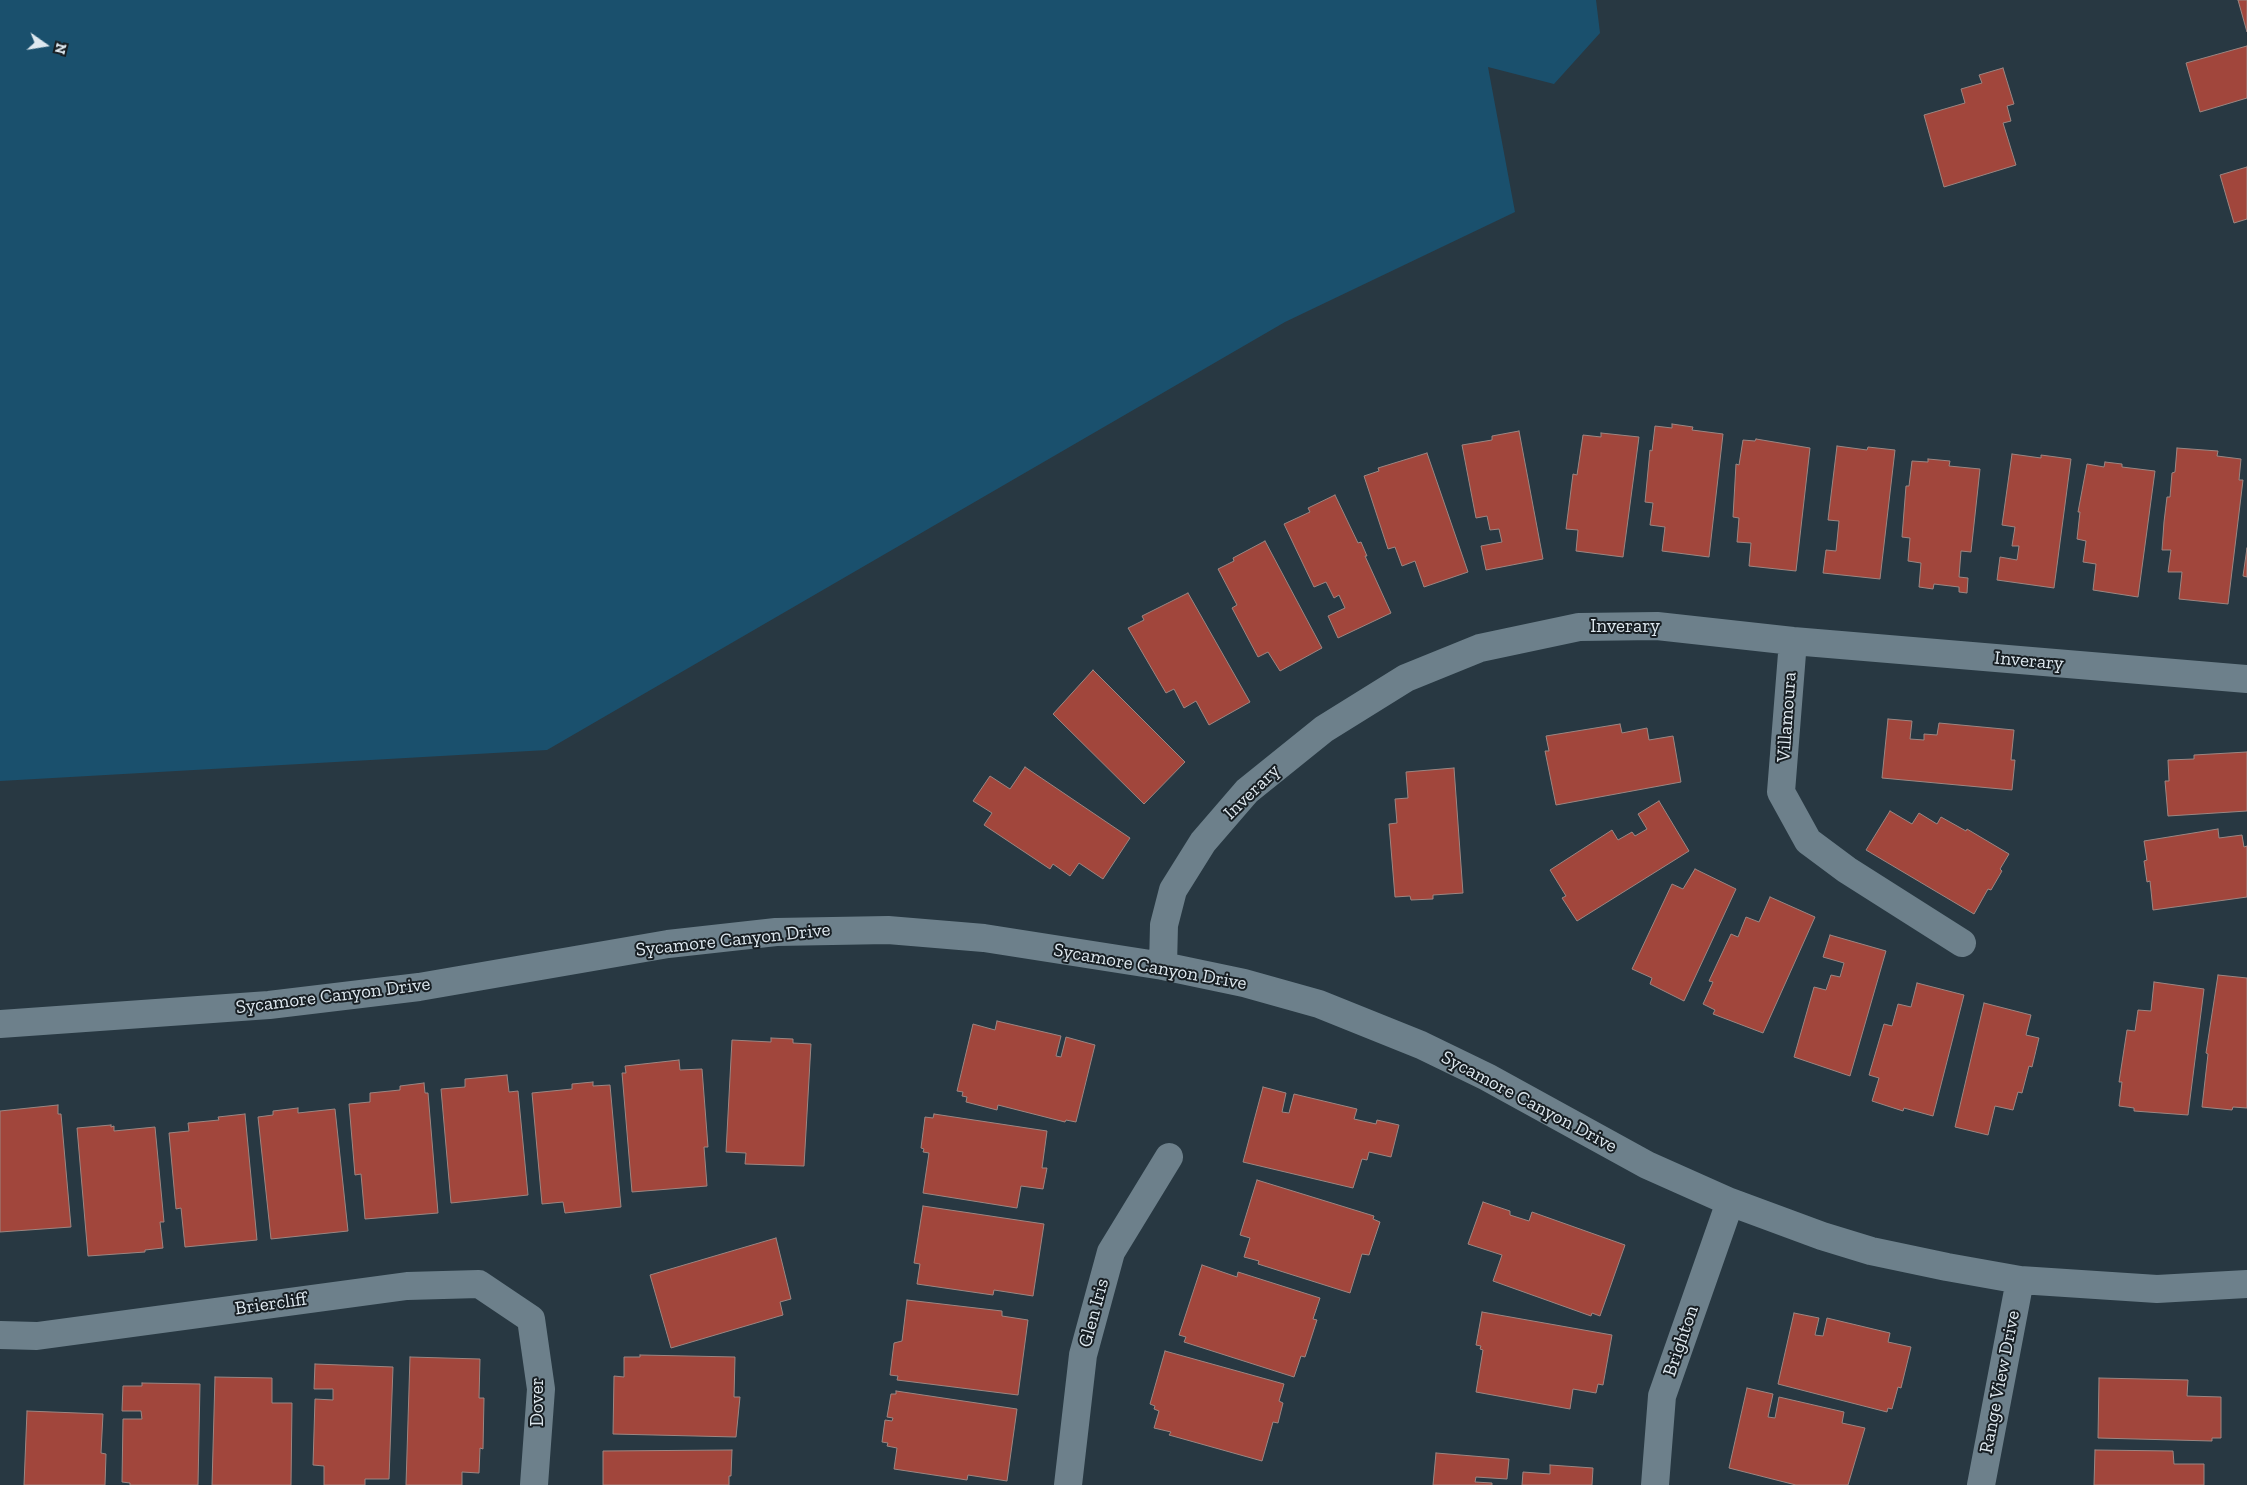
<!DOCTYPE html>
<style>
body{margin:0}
#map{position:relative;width:2247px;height:1485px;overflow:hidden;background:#283842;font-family:"Zilla Slab",serif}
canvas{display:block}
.north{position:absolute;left:20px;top:20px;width:50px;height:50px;-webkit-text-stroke:4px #171e23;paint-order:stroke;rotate:103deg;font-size:14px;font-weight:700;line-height:20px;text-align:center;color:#dee8ef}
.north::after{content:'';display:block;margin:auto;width:18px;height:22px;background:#dee8ef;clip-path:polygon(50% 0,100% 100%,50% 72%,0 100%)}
</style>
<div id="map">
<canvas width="2247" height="1485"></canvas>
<div class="north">N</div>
</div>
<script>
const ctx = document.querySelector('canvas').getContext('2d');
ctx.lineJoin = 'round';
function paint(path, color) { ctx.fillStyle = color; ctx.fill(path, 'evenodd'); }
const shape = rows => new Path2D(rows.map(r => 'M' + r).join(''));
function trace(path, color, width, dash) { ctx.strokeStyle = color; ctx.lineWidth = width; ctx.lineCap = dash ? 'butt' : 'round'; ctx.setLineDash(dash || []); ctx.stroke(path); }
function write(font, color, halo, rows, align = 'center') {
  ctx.font = font + ' "Zilla Slab",serif'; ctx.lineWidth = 4; ctx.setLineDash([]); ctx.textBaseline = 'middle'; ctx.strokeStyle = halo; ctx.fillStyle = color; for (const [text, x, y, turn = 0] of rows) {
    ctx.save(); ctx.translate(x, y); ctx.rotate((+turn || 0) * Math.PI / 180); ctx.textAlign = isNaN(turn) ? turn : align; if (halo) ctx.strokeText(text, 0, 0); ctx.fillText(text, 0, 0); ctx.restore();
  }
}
paint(shape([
 [0,0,1596,0,1600,33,1554,84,1488,67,1515,212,1285,322,547,750,0,781]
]), '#1a506d');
const building = shape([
 [2238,0,2247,0,2247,32,2238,0],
 [2247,46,2247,98,2200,112,2186,63,2247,46],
 [2003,68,2014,104,2007,106,2011,121,2003,123,2016,165,1944,187,1924,115,1965,103,1961,89,1982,83,1979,75,2003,68],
 [2247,167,2247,219,2234,223,2220,175,2247,167],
 [1672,424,1693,427,1692,430,1723,434,1709,557,1662,551,1665,527,1650,525,1653,503,1645,502,1650,450,1652,451,1655,426,1672,428,1672,424],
 [1519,431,1543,559,1486,570,1481,546,1502,542,1499,529,1490,530,1487,516,1476,518,1462,445,1492,440,1492,436,1519,431],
 [1601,433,1639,437,1623,557,1576,551,1578,530,1566,529,1573,474,1577,475,1583,435,1601,437,1601,433],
 [1756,439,1810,448,1796,571,1749,566,1751,543,1737,542,1739,518,1733,517,1736,464,1739,465,1743,440,1755,441,1756,439],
 [1837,446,1867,450,1868,447,1895,450,1880,579,1823,573,1826,550,1836,551,1839,521,1828,520,1837,446],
 [2177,448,2218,451,2217,456,2241,459,2239,480,2243,480,2228,604,2179,599,2182,572,2168,572,2171,550,2162,550,2164,522,2167,497,2170,497,2172,473,2175,472,2177,448],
 [1427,453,1468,572,1424,587,1415,561,1402,566,1395,547,1388,549,1364,476,1379,471,1378,468,1427,453],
 [2012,454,2041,458,2041,455,2071,459,2054,588,1997,580,2000,557,2017,560,2019,546,2012,546,2015,527,2002,525,2012,454],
 [1928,459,1950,461,1949,466,1980,469,1971,552,1961,551,1959,577,1968,578,1967,593,1959,592,1959,587,1934,584,1933,589,1919,587,1921,563,1908,561,1910,538,1902,537,1906,486,1909,486,1912,461,1928,462,1928,459],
 [2105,462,2122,464,2122,467,2155,471,2138,597,2093,590,2096,564,2083,562,2086,541,2077,539,2080,512,2078,512,2087,464,2104,467,2105,462],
 [1335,495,1358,543,1361,542,1367,556,1365,556,1391,613,1338,638,1328,616,1345,608,1339,595,1334,598,1326,582,1314,587,1284,524,1310,512,1308,508,1335,495],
 [1265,541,1322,648,1280,671,1268,652,1258,657,1232,608,1237,605,1218,569,1234,561,1233,558,1265,541],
 [2247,548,2247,577,2243,576,2247,548],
 [1188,593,1250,702,1209,725,1196,701,1184,708,1174,689,1166,693,1128,628,1144,620,1142,616,1188,593],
 [1093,670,1185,762,1144,804,1053,714,1093,670],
 [1888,719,1912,721,1910,739,1924,740,1924,734,1937,735,1939,723,2014,730,2011,760,2015,760,2012,790,1882,778,1888,719],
 [1620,724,1622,733,1647,728,1649,740,1673,736,1681,782,1556,805,1545,751,1549,751,1546,736,1620,724],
 [2247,752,2247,811,2168,816,2165,781,2169,781,2168,760,2194,759,2194,755,2247,752],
 [1025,767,1130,838,1103,879,1079,863,1070,876,1053,864,1050,869,984,825,992,813,973,801,990,776,1010,789,1025,767],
 [1454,768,1463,893,1433,895,1433,899,1411,900,1410,896,1395,897,1389,824,1397,823,1395,799,1408,798,1406,772,1454,768],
 [1659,801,1689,851,1577,921,1562,898,1566,896,1550,870,1612,830,1618,840,1632,832,1635,836,1647,829,1638,814,1659,801],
 [1890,811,1912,824,1919,813,1937,824,1941,817,1966,831,1967,829,2009,854,2000,869,2002,871,1991,890,1988,889,1974,914,1866,850,1890,811],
 [2218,829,2219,838,2242,835,2244,847,2247,846,2247,897,2153,910,2150,881,2147,882,2144,861,2147,860,2144,841,2218,829],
 [1695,869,1736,889,1684,1001,1650,984,1652,978,1632,969,1672,884,1683,889,1695,869],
 [1770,897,1815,917,1763,1033,1713,1014,1715,1010,1703,1004,1713,982,1709,981,1731,934,1738,937,1746,917,1759,922,1770,897],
 [1830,935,1886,951,1850,1076,1794,1057,1814,987,1826,990,1831,975,1840,977,1844,963,1823,957,1830,935],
 [2218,975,2247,978,2247,1108,2233,1107,2232,1110,2202,1107,2208,1054,2206,1053,2218,975],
 [2154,982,2204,989,2188,1115,2134,1111,2134,1108,2119,1106,2122,1082,2119,1082,2127,1030,2135,1031,2138,1010,2151,1011,2154,982],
 [1917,983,1964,995,1933,1116,1904,1108,1903,1111,1872,1101,1879,1078,1869,1075,1884,1024,1892,1026,1898,1004,1911,1007,1917,983],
 [1984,1003,2031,1015,2026,1035,2039,1038,2032,1067,2029,1066,2022,1093,2018,1092,2013,1110,1995,1106,1988,1135,1955,1127,1984,1003],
 [997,1021,1061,1036,1056,1056,1061,1057,1066,1037,1095,1045,1076,1122,1066,1120,1065,1122,998,1105,997,1110,966,1102,967,1097,962,1096,963,1092,957,1091,973,1024,995,1030,997,1021],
 [771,1038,793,1039,793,1043,811,1044,804,1166,745,1164,746,1153,726,1152,732,1040,771,1042,771,1038],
 [679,1060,680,1070,702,1069,708,1147,704,1147,707,1186,632,1192,622,1073,626,1073,625,1066,679,1060],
 [507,1075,509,1092,518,1091,528,1195,451,1203,441,1089,465,1087,465,1079,507,1075],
 [593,1082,593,1086,610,1085,621,1207,565,1213,563,1202,542,1204,532,1093,572,1089,572,1084,593,1082],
 [424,1083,425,1093,428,1093,438,1213,365,1219,361,1174,355,1175,349,1104,370,1102,370,1093,400,1090,400,1086,424,1083],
 [1263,1087,1286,1093,1282,1112,1289,1113,1294,1094,1357,1109,1354,1119,1376,1124,1377,1120,1399,1125,1391,1157,1369,1152,1367,1160,1362,1159,1353,1188,1243,1162,1263,1087],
 [58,1105,58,1114,61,1114,71,1227,0,1232,0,1111,58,1105],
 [298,1108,298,1113,335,1109,348,1231,271,1239,258,1117,273,1115,273,1111,298,1108],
 [245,1114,257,1240,185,1247,181,1208,176,1209,169,1133,189,1131,188,1123,219,1120,218,1117,245,1114],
 [934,1114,1047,1131,1042,1168,1047,1168,1043,1189,1021,1186,1017,1208,923,1193,929,1153,923,1152,924,1149,921,1148,925,1117,933,1118,934,1114],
 [111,1125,111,1127,114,1126,114,1131,155,1127,164,1222,160,1222,163,1248,145,1250,145,1252,88,1256,77,1128,111,1125],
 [1257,1180,1374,1216,1373,1219,1380,1222,1369,1255,1362,1254,1350,1293,1258,1264,1259,1261,1244,1257,1250,1238,1240,1235,1257,1180],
 [1483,1202,1510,1211,1510,1215,1529,1221,1532,1212,1625,1245,1600,1316,1592,1313,1591,1316,1493,1281,1502,1255,1468,1244,1483,1202],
 [923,1206,1044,1224,1033,1296,994,1290,993,1295,917,1284,920,1264,914,1263,923,1206],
 [776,1238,791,1299,780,1302,783,1315,671,1348,650,1275,776,1238],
 [1202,1265,1237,1277,1238,1272,1320,1298,1313,1319,1317,1320,1305,1357,1301,1356,1294,1377,1184,1342,1186,1337,1179,1335,1202,1265],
 [907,1300,1002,1311,1002,1316,1028,1320,1018,1395,897,1380,898,1376,890,1375,894,1343,902,1341,907,1300],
 [1482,1312,1612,1335,1603,1385,1598,1384,1596,1393,1573,1389,1570,1409,1476,1392,1483,1350,1480,1349,1481,1346,1476,1345,1482,1312],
 [1794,1313,1819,1318,1815,1335,1823,1336,1827,1318,1890,1333,1888,1342,1911,1347,1901,1388,1898,1387,1892,1409,1888,1408,1887,1412,1778,1384,1794,1313],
 [1165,1351,1284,1384,1279,1401,1283,1403,1278,1423,1273,1422,1262,1461,1169,1435,1171,1432,1154,1428,1159,1411,1154,1409,1155,1406,1150,1404,1165,1351],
 [640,1355,735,1357,734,1397,740,1397,736,1437,613,1434,614,1376,624,1377,624,1357,640,1357,640,1355],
 [410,1357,480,1359,479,1398,484,1398,483,1449,480,1448,479,1473,462,1472,462,1485,406,1485,410,1357],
 [315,1364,393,1367,389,1479,365,1479,365,1485,324,1485,324,1466,313,1465,315,1399,333,1400,333,1389,314,1389,315,1364],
 [215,1377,272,1378,272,1403,292,1403,291,1485,212,1485,215,1377],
 [2099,1378,2188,1380,2187,1396,2221,1397,2221,1438,2212,1438,2212,1441,2098,1438,2099,1378],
 [142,1383,200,1384,198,1485,130,1485,130,1483,122,1482,123,1419,142,1419,141,1411,122,1411,123,1386,142,1386,142,1383],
 [1747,1388,1773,1394,1768,1417,1775,1418,1779,1397,1844,1412,1842,1423,1865,1428,1848,1485,1796,1485,1729,1468,1747,1388],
 [896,1391,1017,1409,1007,1481,968,1475,967,1480,894,1469,897,1448,887,1446,888,1443,882,1442,885,1420,892,1421,893,1418,887,1417,891,1394,896,1394,896,1391],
 [27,1411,103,1414,101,1453,106,1454,105,1485,24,1485,27,1411],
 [732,1450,731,1476,729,1476,729,1485,603,1485,603,1451,732,1450],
 [2095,1450,2173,1451,2174,1464,2204,1464,2204,1485,2094,1485,2095,1450],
 [1436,1453,1509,1459,1507,1479,1476,1477,1475,1482,1492,1483,1492,1485,1433,1485,1436,1453],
 [1550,1465,1593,1468,1592,1485,1522,1485,1523,1472,1550,1474,1550,1465]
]);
paint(building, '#a1463c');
trace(building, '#9c8682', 1);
trace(shape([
 [1793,641,1781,792,1808,841,1847,870,1962,943],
 [1163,966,1164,925,1173,890,1203,842,1247,791,1324,729,1406,678,1480,648,1579,627,1657,626,1793,641,2247,679],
 [0,1024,269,1005,419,987,668,944,776,932,888,930,984,938,1163,966,1244,983,1319,1004,1421,1045,1487,1077,1647,1165,1730,1202,1822,1236,1871,1251,1947,1267,2020,1280,2157,1289,2247,1284],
 [0,1335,37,1336,407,1286,479,1284,531,1319,541,1389,534,1485],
 [1068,1485,1083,1355,1111,1252,1169,1157],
 [1655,1485,1662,1396,1730,1202],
 [1981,1485,2020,1280]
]), '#6d808b', 28);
write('19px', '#dee8ef', '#171e23', [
 ["Inverary",1625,627],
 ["Inverary",2029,661,5],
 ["Villamoura",1787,717,-86],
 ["Inverary",1252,792,-44],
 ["Sycamore Canyon Drive",733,940,-6],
 ["Sycamore Canyon Drive",1150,967,10],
 ["Sycamore Canyon Drive",333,996,-7],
 ["Sycamore Canyon Drive",1529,1102,28],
 ["Briercliff",271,1304,-8],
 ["Glen Iris",1094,1313,-75],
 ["Brighton",1681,1341,-71],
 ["Range View Drive",2000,1382,-79],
 ["Dover",538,1402,-90]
]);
</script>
